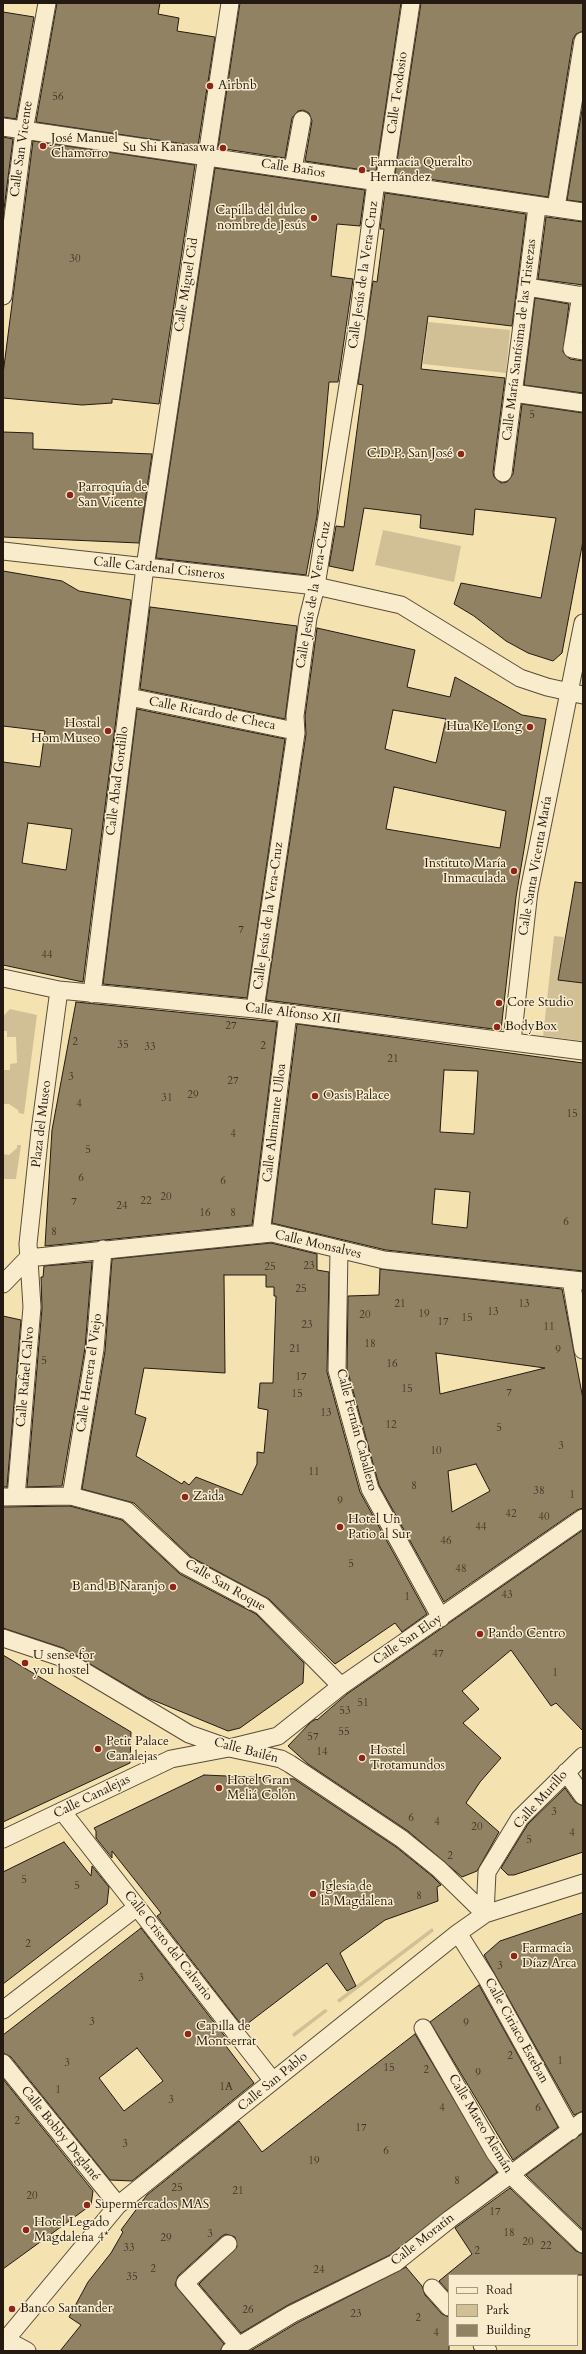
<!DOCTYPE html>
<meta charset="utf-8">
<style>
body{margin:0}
#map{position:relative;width:586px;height:2354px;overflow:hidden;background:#f5e2b1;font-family:Cardo,serif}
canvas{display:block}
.frame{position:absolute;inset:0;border:4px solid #241a11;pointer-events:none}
.legend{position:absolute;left:448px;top:2274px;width:130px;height:72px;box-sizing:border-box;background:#f8eccc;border:1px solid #a39881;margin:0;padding:5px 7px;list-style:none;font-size:12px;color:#241a11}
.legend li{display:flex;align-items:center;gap:8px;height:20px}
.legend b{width:20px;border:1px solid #a39881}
</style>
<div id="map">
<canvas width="586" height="2354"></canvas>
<div class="frame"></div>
<ul class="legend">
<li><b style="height:5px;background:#f8eccc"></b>Road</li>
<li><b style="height:11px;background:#d1c096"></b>Park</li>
<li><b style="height:11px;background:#918264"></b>Building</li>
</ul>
</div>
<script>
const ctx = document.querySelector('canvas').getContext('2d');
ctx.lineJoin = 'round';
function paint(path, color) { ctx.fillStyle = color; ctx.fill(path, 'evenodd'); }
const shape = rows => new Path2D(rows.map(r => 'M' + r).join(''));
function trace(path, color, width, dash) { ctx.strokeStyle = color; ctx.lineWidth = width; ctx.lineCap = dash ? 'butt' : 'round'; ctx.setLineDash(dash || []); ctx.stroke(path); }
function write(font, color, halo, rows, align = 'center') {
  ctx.font = font + ' Cardo,serif'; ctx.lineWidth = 3; ctx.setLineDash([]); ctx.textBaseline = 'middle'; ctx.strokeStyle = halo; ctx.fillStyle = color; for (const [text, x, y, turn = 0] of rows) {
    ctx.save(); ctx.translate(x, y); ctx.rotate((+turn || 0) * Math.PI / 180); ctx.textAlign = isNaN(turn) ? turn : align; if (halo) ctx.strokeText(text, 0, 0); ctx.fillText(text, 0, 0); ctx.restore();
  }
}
paint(shape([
 [428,322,510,330,506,373,423,364],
 [383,530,461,546,454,582,375,565],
 [554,936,564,937,558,980,583,983,583,1041,543,1036],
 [10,1009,37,1015,24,1114,19,1113,18,1110,9,1104,3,1104,3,1070,10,1070,10,1064,17,1063,16,1037,7,1037,7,1031,3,1031,3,1016],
 [17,1145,21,1145,16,1179,4,1179,3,1154,9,1155,17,1148],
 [432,1928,434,1931,339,2003,337,2000],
 [325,2009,328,2011,294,2037,292,2034]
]), '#d1c096');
const building = shape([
 [57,3,160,3,158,14,179,18,177,31,215,37,198,146,36,122,57,3],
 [240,3,401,3,376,172,305,161,312,121,309,113,303,110,298,111,292,118,285,158,218,148,240,3],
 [421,3,583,3,583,31,576,34,573,39,548,197,395,174,421,3],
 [3,12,34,17,16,119,3,117,3,12],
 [583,104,583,202,567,200,583,104],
 [3,137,13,139,3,217,3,137],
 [33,141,195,165,159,404,112,399,112,403,82,405,3,398,3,374,33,141],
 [215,168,365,190,360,226,337,224,331,276,353,279,338,382,329,382,317,516,306,575,156,558,215,168],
 [385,193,526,214,512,326,428,316,421,369,505,378,493,472,494,477,501,483,507,482,513,474,522,404,583,413,583,541,562,653,553,661,528,653,506,641,474,616,454,604,461,583,541,598,556,518,475,509,473,535,420,528,421,515,364,508,353,571,329,566,336,526,344,527,363,385,358,384,373,281,377,282,384,229,380,229,385,193],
 [546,217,583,222,583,285,538,279,546,217],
 [535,298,569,304,563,352,570,359,583,361,583,393,524,385,535,298],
 [3,432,33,433,33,449,152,454,139,543,3,537,3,432],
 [3,571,62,581,79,591,131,600,83,982,3,965,3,762,40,767,45,731,3,726,3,571],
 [28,823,72,829,66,870,22,863,28,823],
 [150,607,297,626,285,719,140,689,150,607],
 [317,628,415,650,407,687,450,697,455,677,522,715,546,719,516,897,501,1030,266,1000,306,734,305,716,317,628],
 [393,710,446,719,436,763,385,749,393,710],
 [394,787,506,811,500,848,386,829,394,787],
 [137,709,285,739,247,998,103,984,137,709],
 [575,882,583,883,583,983,558,980,575,882],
 [76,1002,277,1022,252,1225,45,1246,52,1130,76,1002],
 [297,1024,583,1063,583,1271,386,1250,272,1223,297,1024],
 [444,1070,478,1071,474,1134,440,1132,444,1070],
 [435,1189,470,1192,467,1228,432,1224,435,1189],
 [271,1243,317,1254,317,1270,329,1272,327,1372,360,1492,427,1614,402,1632,395,1623,335,1664,269,1599,191,1557,134,1503,82,1489,105,1351,112,1259,271,1243],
 [224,1275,266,1275,266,1287,274,1287,274,1296,276,1296,273,1383,260,1383,258,1408,268,1410,264,1453,257,1452,257,1464,242,1495,196,1477,189,1485,184,1481,182,1484,136,1456,146,1418,135,1414,144,1368,225,1373,224,1275],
 [92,1262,85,1348,62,1486,27,1487,42,1308,41,1277,43,1277,44,1266,92,1262],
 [380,1269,562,1289,583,1399,583,1508,577,1510,444,1602,379,1485,347,1369,348,1296,379,1295,380,1269],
 [436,1353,545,1368,440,1394,436,1353],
 [476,1464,490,1491,452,1512,448,1471,476,1464],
 [3,1316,21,1320,7,1487,3,1487,3,1316],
 [70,1506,122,1520,180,1574,256,1614,304,1663,303,1683,240,1728,228,1731,148,1698,63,1648,3,1628,3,1507,70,1506],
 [583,1530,583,1731,556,1703,551,1706,511,1650,462,1691,479,1709,463,1723,501,1758,480,1782,466,1803,499,1832,477,1871,462,1877,408,1831,308,1764,288,1746,311,1722,316,1719,317,1720,347,1694,583,1530],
 [3,1655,131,1732,130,1763,3,1822,3,1655],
 [204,1775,294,1779,396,1847,432,1876,441,1885,437,1887,438,1901,385,1920,340,1953,356,1986,347,1991,327,1963,243,2027,157,1916,161,1913,112,1851,112,1858,96,1838,96,1831,94,1828,204,1775],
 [565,1788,575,1802,583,1806,583,1852,514,1875,508,1875,501,1868,528,1824,565,1788],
 [64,1842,91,1876,92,1866,109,1887,107,1904,3,1984,3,1872,64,1842],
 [583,1913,583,2111,574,2115,484,1955,500,1941,583,1913],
 [141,1928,227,2039,223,2042,254,2083,132,2181,110,2180,11,2057,3,2053,3,2035,141,1928],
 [137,2048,163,2081,124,2111,99,2078,137,2048],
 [479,1985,558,2127,513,2160,430,2022,479,1985],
 [415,2034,497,2172,390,2255,288,2305,241,2333,199,2284,237,2247,235,2237,226,2234,222,2236,178,2276,175,2285,224,2344,220,2351,60,2351,81,2325,69,2317,88,2282,111,2253,123,2232,121,2230,147,2195,239,2121,262,2152,415,2034],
 [3,2079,93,2191,91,2205,3,2269,3,2079],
 [583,2133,583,2230,526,2175,583,2133],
 [510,2188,576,2251,583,2254,583,2275,449,2275,449,2292,439,2281,472,2254,455,2228,510,2188],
 [406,2267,422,2286,425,2295,442,2314,449,2317,449,2351,250,2351,297,2323,406,2267]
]);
paint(building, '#918264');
trace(building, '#241a11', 1);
const street = shape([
 [3,127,583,212],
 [293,169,302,120],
 [384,183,411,3],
 [556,208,583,41],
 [527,287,583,296],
 [581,295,572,349,583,351],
 [3,296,24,131,47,3],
 [513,393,583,403],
 [503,473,537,207],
 [3,551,316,586,401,605,520,678,547,687,583,695],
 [129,697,295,731],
 [3,978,59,990,255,1009,583,1051],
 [92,994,145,567,230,3],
 [255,1009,296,733,295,716,308,618,316,586,356,335,376,182],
 [512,1041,529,891,583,623],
 [261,1234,288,1013],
 [339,1249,337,1370,370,1489,441,1618],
 [28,1258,272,1233,384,1260,583,1281],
 [571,1280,583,1350],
 [3,1284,28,1258],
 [71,1496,95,1349,103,1249],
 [3,1497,71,1496,127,1511,185,1565,262,1606,341,1686],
 [16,1497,32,1307,28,1244,40,1131,59,990],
 [3,1638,60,1657,189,1734,229,1748,281,1759,290,1764,402,1839,439,1869,485,1914],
 [566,1772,583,1796],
 [62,1811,273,2081],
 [3,1839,171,1759,229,1748,278,1736,341,1686,583,1518],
 [485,1914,487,1872,520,1818,583,1756],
 [458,1933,487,1979,571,2131],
 [3,2010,137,1907],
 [423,2028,495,2153,511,2175,583,2244],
 [3,2063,118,2205],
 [228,2244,185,2283,238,2345],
 [432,2288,449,2307],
 [3,2338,27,2351],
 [3,2343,118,2205,458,1933,485,1914,583,1883],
 [482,2345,488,2351],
 [230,2351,292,2314,395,2263,450,2219,583,2121]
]);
trace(street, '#584c39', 19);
trace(street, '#f8eccc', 17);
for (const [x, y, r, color] of [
 [210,86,4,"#8f2418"],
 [43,146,4,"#8f2418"],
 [223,148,4,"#8f2418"],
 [362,170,4,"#8f2418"],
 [314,218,4,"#8f2418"],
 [461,454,4,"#8f2418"],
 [70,495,4,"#8f2418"],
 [530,727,4,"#8f2418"],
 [108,731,4,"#8f2418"],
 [514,871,4,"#8f2418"],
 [499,1003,4,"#8f2418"],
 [497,1027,4,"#8f2418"],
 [315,1096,4,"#8f2418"],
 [185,1497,4,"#8f2418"],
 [340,1527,4,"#8f2418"],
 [173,1587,4,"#8f2418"],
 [480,1634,4,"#8f2418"],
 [25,1663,4,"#8f2418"],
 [98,1749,4,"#8f2418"],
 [362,1758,4,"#8f2418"],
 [219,1788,4,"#8f2418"],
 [313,1894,4,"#8f2418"],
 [514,1956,4,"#8f2418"],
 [188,2034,4,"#8f2418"],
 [87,2205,4,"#8f2418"],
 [26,2230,4,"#8f2418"],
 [12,2309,4,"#8f2418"]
]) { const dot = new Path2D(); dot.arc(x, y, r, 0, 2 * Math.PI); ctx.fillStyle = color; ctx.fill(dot); trace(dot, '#f8eccc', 1.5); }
write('11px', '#3f3426', null, [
 ["56",58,97],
 ["30",75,259],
 ["5",532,415],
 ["7",241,930],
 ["44",47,955],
 ["27",231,1026],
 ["2",75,1042],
 ["35",123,1045],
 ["2",263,1046],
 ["33",150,1047],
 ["21",393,1059],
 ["3",71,1077],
 ["27",233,1081],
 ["29",193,1095],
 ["31",167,1098],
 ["4",79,1104],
 ["15",572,1114],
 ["4",233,1134],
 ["5",88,1150],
 ["6",81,1178],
 ["6",223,1181],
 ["20",166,1197],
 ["22",146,1201],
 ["7",74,1202],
 ["24",122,1206],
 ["16",205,1213],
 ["8",233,1213],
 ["6",566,1222],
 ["8",54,1232],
 ["23",309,1266],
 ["25",270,1267],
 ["25",301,1289],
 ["21",400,1304],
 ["13",524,1304],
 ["13",493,1312],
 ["19",424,1314],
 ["20",365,1315],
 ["15",467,1318],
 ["17",443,1322],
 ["23",307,1325],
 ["11",549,1327],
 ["18",370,1344],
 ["21",295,1349],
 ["9",558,1350],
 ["5",44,1361],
 ["16",392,1364],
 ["17",301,1377],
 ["15",407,1389],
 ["7",509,1393],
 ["15",297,1394],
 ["13",326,1413],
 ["12",391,1425],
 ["5",499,1428],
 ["3",561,1446],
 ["10",436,1451],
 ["11",314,1472],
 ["8",414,1486],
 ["38",539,1491],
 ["1",572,1495],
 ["9",340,1501],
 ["42",511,1514],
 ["40",544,1517],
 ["44",481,1527],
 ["46",446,1541],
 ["5",351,1564],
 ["48",461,1569],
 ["43",507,1595],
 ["1",407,1597],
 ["47",438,1654],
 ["1",555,1673],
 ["51",363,1703],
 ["53",345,1711],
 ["55",344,1732],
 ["57",313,1737],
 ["14",322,1752],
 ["3",554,1812],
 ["6",411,1818],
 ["4",437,1822],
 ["20",477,1827],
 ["4",572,1833],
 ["5",529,1840],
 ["2",450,1856],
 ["5",24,1880],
 ["5",77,1886],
 ["8",419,1896],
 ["2",28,1944],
 ["3",500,1966],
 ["3",141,1978],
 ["3",92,2022],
 ["9",466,2023],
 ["2",510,2056],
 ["1",560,2061],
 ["3",67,2063],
 ["15",389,2068],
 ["2",426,2070],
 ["9",478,2073],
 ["1A",226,2087],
 ["1",58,2090],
 ["3",171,2100],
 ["4",442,2108],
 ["6",538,2108],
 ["2",17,2121],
 ["17",361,2128],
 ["3",125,2144],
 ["6",386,2151],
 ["19",314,2161],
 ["8",457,2181],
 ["25",177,2188],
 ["21",238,2191],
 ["20",32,2196],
 ["17",495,2212],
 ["18",509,2233],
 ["3",210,2234],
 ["29",166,2238],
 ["20",528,2242],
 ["22",546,2246],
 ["33",129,2248],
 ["2",477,2251],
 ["2",153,2269],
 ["24",319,2270],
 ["35",132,2277],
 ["26",248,2310],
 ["23",356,2314],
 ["2",418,2318],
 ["4",436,2333]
]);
write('13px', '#241a11', '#f8eccc', [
 ["Airbnb",218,86],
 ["José Manuel",51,139],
 ["Chamorro",51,154],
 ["Su Shi Kanasawa",215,148,"right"],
 ["Farmacia Queralto",370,163],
 ["Hernández",370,178],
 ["Capilla del dulce",306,211,"right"],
 ["nombre de Jesús",306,226,"right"],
 ["C.D.P. San José",453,454,"right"],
 ["Parroquia de",78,488],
 ["San Vicente",78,503],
 ["Hostal",100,724,"right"],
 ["Hom Museo",100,739,"right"],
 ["Hua Ke Long",522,727,"right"],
 ["Instituto María",506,864,"right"],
 ["Inmaculada",506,879,"right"],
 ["Core Studio",507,1003],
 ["BodyBox",505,1027],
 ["Oasis Palace",323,1096],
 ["Zaida",193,1497],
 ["Hotel Un",348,1520],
 ["Patio al Sur",348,1535],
 ["B and B Naranjo",165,1587,"right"],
 ["Pando Centro",488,1634],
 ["U sense for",33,1656],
 ["you hostel",33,1671],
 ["Petit Palace",106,1742],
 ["Canalejas",106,1757],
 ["Hostel",370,1751],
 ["Trotamundos",370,1766],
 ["Hotel Gran",227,1781],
 ["Meliá Colón",227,1796],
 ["Iglesia de",321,1887],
 ["la Magdalena",321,1902],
 ["Farmacia",522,1949],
 ["Díaz Arca",522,1964],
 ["Capilla de",196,2027],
 ["Montserrat",196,2042],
 ["Supermercados MAS",95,2205],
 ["Hotel Legado",34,2223],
 ["Magdalena 4*",34,2238],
 ["Banco Santander",20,2309]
], 'left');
write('13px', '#241a11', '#f8eccc', [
 ["Calle Teodosio",398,93,-82],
 ["Calle San Vicente",22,149,-82],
 ["Calle Baños",293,169,9],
 ["Calle Jesús de la Vera-Cruz",364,275,-82],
 ["Calle Miguel Cid",187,285,-81],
 ["Calle María Santísima de las Tristezas",520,340,-83],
 ["Calle Cardenal Cisneros",159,569,6],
 ["Calle Jesús de la Vera-Cruz",314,595,-80],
 ["Calle Ricardo de Checa",212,714,11],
 ["Calle Abad Gordillo",118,781,-83],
 ["Calle Santa Vicenta María",536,866,-80],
 ["Calle Jesús de la Vera-Cruz",269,916,-82],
 ["Calle Alfonso XII",293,1014,7],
 ["Calle Almirante Ulloa",275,1123,-83],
 ["Plaza del Museo",42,1124,-83],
 ["Calle Monsalves",318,1245,13],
 ["Calle Herrera el Viejo",90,1373,-82],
 ["Calle Rafael Calvo",26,1377,-85],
 ["Calle Fernán Caballero",356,1430,75],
 ["Calle San Roque",225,1586,30],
 ["Calle San Eloy",408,1640,-34],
 ["Calle Bailén",246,1751,15],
 ["Calle Canalejas",92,1797,-26],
 ["Calle Murillo",541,1800,-48],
 ["Calle Cristo del Calvario",168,1946,52],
 ["Calle Ciriaco Esteban",516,2031,61],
 ["Calle San Pablo",273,2082,-39],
 ["Calle Mateo Alemán",480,2124,59],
 ["Calle Bobby Deglané",60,2134,51],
 ["Calle Moratín",423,2240,-38]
]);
</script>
